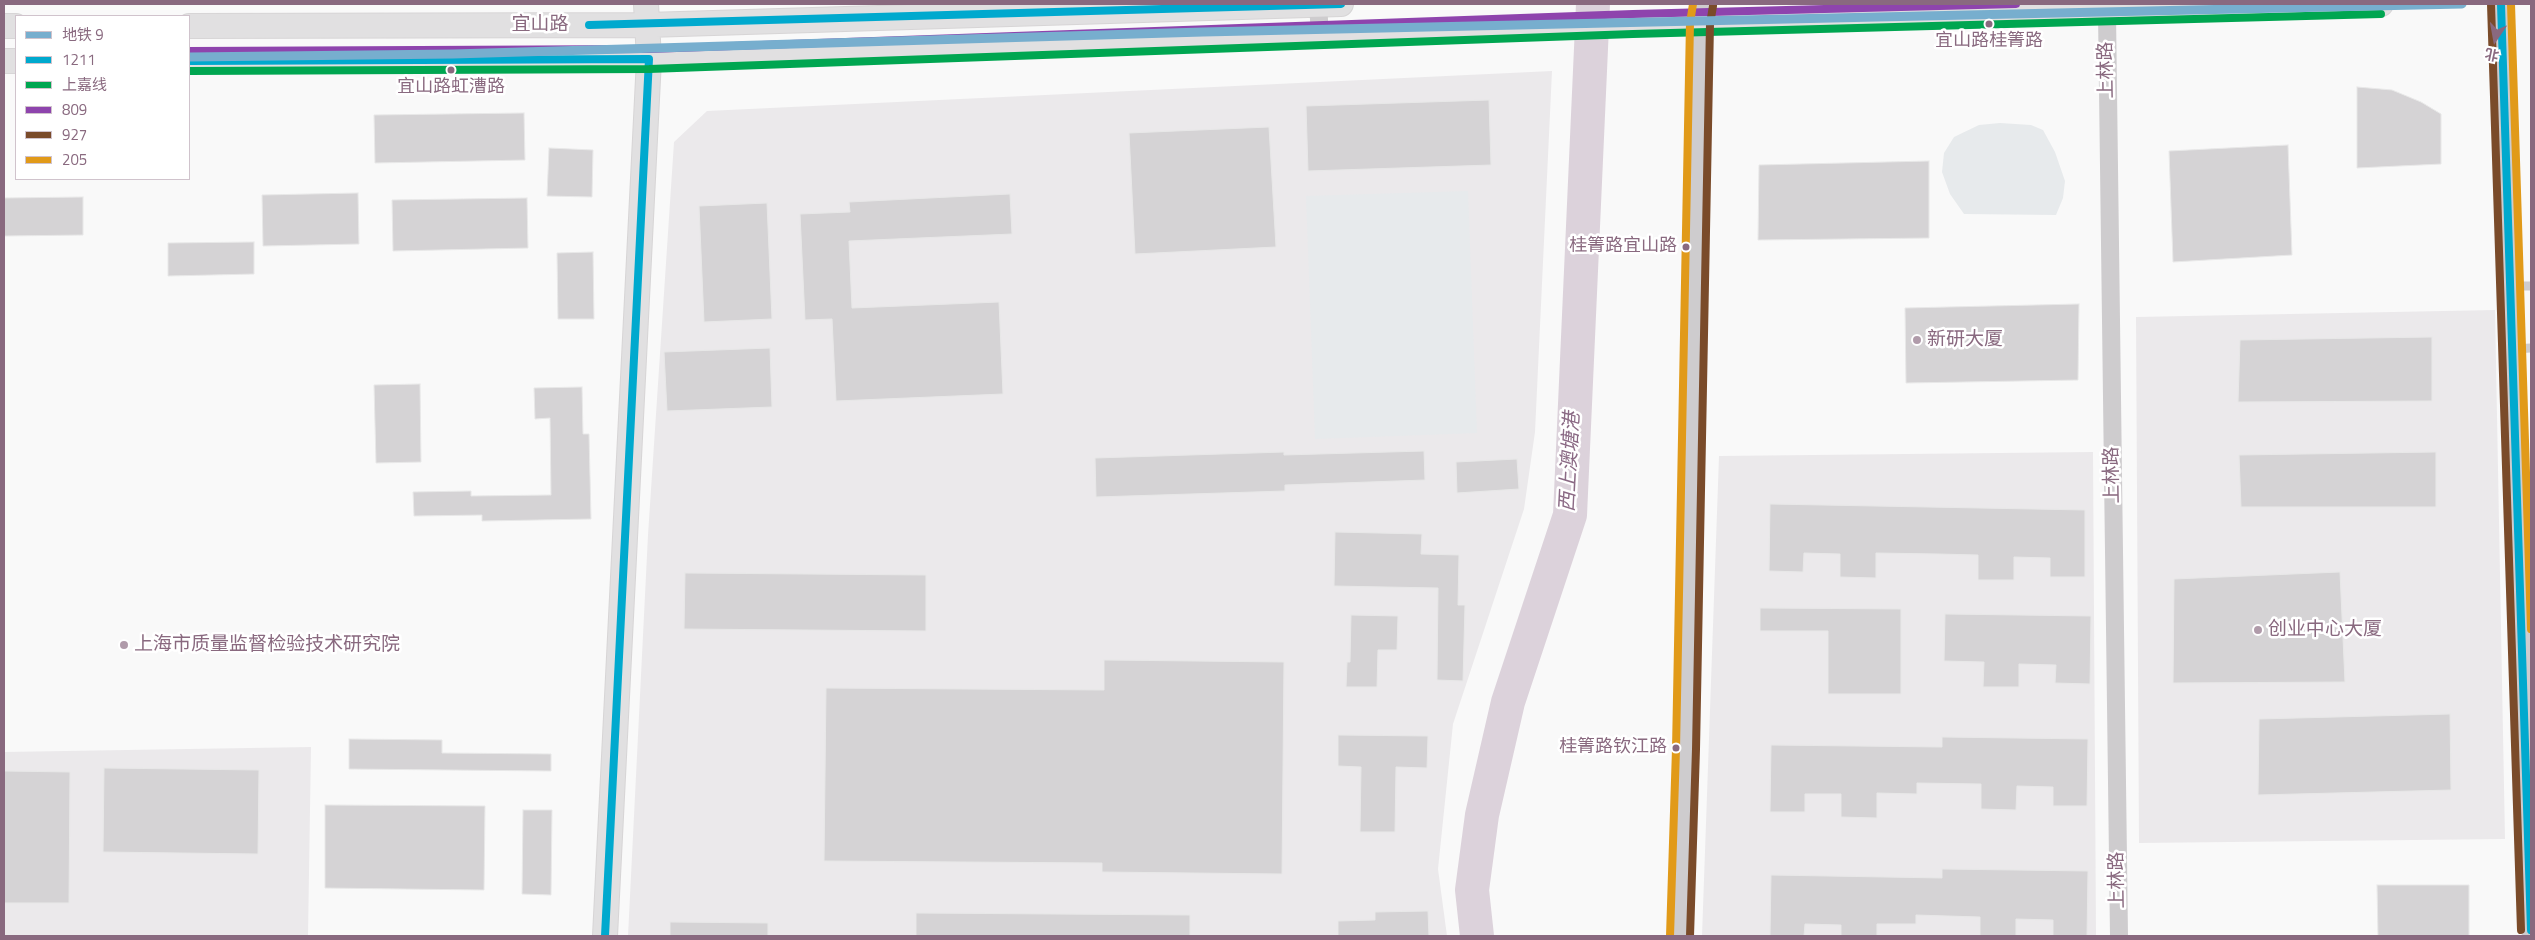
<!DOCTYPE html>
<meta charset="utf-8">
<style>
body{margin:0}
#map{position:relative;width:2535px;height:940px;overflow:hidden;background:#f9f9f9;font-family:"Titillium Web","Noto Sans SC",sans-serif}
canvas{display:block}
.frame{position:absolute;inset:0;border:5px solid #89697f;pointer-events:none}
.legend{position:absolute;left:15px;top:15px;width:175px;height:165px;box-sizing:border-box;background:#fff;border:1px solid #d0c3cc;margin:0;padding:6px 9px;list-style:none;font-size:15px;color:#89697f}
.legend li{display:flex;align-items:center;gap:10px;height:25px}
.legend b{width:25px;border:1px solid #d0c3cc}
.north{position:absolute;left:2470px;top:15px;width:50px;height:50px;-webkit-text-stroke:4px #fff;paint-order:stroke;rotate:192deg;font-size:14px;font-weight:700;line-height:20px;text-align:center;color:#89697f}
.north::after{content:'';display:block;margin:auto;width:18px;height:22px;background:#89697f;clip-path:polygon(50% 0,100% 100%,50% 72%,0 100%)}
</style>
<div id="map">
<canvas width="2535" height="940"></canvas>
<div class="frame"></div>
<ul class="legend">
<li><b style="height:6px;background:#77aece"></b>地铁 9</li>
<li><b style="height:6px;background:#00a9ce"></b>1211</li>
<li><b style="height:6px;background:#00a651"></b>上嘉线</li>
<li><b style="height:6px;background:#8e44ad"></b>809</li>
<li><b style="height:6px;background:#7a4b2a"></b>927</li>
<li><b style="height:6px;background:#e19a19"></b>205</li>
</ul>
<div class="north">北</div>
</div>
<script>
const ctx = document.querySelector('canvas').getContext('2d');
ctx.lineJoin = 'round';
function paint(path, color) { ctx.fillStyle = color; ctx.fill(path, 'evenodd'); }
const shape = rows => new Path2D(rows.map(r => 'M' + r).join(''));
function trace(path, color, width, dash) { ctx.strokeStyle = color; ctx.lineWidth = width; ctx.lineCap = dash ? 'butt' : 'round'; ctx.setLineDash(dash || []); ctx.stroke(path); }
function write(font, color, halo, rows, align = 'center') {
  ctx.font = font + ' "Titillium Web","Noto Sans SC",sans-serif'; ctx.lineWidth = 5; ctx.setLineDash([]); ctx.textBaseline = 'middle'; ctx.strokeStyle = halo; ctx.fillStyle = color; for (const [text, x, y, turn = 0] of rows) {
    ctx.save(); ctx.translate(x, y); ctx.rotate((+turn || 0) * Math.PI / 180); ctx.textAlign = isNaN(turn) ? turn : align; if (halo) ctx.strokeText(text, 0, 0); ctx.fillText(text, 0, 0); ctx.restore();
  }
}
paint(shape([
 [1552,71,1535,432,1524,509,1453,724,1438,869,1447,936,628,936,648,535,674,142,707,111],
 [2495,310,2505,839,2139,843,2136,317],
 [2093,452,2096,936,1702,936,1719,456],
 [311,747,308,936,4,936,4,752]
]), '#ebe9eb');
paint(shape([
 [2000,123,2031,125,2043,130,2055,152,2065,181,2063,198,2056,215,1964,214,1950,194,1942,172,1944,153,1954,137,1979,125],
 [1468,191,1477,433,1315,439,1306,196]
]), '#e7eaec');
trace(shape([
 [1477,936,1472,890,1482,815,1508,702,1570,515,1593,4]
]), '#dcd2db', 34);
const building = shape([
 [2357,87,2392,90,2421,102,2441,114,2441,164,2357,168,2357,87],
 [1489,100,1491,165,1308,171,1306,106,1489,100],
 [524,113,525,160,375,163,374,115,524,113],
 [1269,127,1276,247,1135,254,1129,133,1269,127],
 [2288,145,2292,255,2173,262,2169,151,2288,145],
 [549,148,593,150,592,197,547,196,549,148],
 [1929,161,1929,238,1758,240,1759,165,1929,161],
 [358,193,359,244,263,246,262,195,358,193],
 [1010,194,1012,234,849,241,852,308,999,302,1003,394,836,401,832,319,805,320,800,214,850,212,849,202,1010,194],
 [83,197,83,235,4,236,4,198,83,197],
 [527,198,528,248,393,251,392,200,527,198],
 [767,203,772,319,704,322,699,206,767,203],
 [254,242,254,274,168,276,168,243,254,242],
 [593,252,594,319,558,319,557,253,593,252],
 [2079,304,2078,380,1906,383,1905,308,2079,304],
 [2432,337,2432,401,2238,402,2240,340,2432,337],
 [770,348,772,407,667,411,664,352,770,348],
 [420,384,421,462,376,463,374,385,420,384],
 [582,387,583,434,589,434,591,519,482,521,482,515,414,516,413,492,471,491,471,496,551,495,550,418,535,419,534,388,582,387],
 [1424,451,1425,480,1285,485,1285,491,1096,497,1095,458,1284,452,1284,455,1424,451],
 [2436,452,2436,507,2241,507,2239,455,2436,452],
 [1517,459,1519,489,1457,493,1456,462,1517,459],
 [1770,504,2085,510,2085,577,2050,577,2050,558,2014,557,2014,580,1978,580,1978,555,1938,554,1876,553,1876,578,1840,577,1840,554,1804,553,1803,572,1769,571,1770,504],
 [1335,532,1422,534,1421,554,1459,555,1458,605,1465,605,1463,681,1437,680,1438,588,1334,586,1335,532],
 [2340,572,2345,682,2173,683,2174,579,2340,572],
 [685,573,926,575,926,631,684,629,685,573],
 [1760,608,1901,609,1901,694,1828,694,1828,631,1760,631,1760,608],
 [1945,614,2091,616,2090,684,2055,683,2056,665,2019,664,2019,687,1983,687,1984,662,1944,661,1945,614],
 [1351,615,1398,616,1397,650,1378,650,1377,687,1346,687,1347,662,1350,662,1351,615],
 [1104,660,1284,662,1282,874,1102,872,1102,863,824,861,826,688,1104,690,1104,660],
 [2450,714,2451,790,2258,795,2259,719,2450,714],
 [1338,735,1428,736,1427,768,1396,767,1395,832,1360,832,1361,767,1338,766,1338,735],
 [1942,737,2088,739,2087,806,2053,806,2053,787,2017,786,2016,810,1981,809,1981,784,1917,783,1917,794,1877,793,1877,818,1841,817,1841,794,1805,794,1805,812,1770,812,1771,745,1942,747,1942,737],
 [349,739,442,740,442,753,551,754,551,771,349,769,349,739],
 [104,768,259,770,258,854,103,852,104,768],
 [4,771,70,772,69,903,4,903,4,771],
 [325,805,485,806,484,890,325,888,325,805],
 [523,810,552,810,551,895,522,894,523,810],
 [1942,869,2088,871,2087,936,2053,936,2053,920,2016,919,2016,936,1980,936,1980,917,1916,915,1916,924,1877,924,1877,936,1841,936,1841,925,1805,924,1804,936,1770,936,1771,875,1942,878,1942,869],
 [2377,885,2469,885,2469,936,2378,936,2377,885],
 [1428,911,1429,936,1338,936,1338,921,1375,920,1375,912,1428,911],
 [916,913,1190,915,1190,936,916,936,916,913],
 [670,922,768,923,768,936,670,936,670,922]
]);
paint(building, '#d5d3d5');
trace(building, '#e8e8e8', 1);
const secondary = shape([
 [4,26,16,26],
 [189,26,647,25,1341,4],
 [4,61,16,61],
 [189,61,649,59,1633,24,2381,4],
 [605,936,649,59,646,4]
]);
trace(secondary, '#d7d5d6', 26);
trace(shape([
 [2510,286,2531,286],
 [2512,349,2531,348]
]), '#ceccce', 9);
trace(shape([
 [1318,4,1320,35],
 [2107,13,2119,936]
]), '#ceccce', 18);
trace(shape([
 [2501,4,2531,930],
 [1680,936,1686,749,1700,23,1703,4]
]), '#ceccce', 21);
trace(secondary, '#e1e0e1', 24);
trace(shape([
 [2501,4,2531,930],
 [589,25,1341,4],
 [189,61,649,59,605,936]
]), '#00a9ce', 8);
trace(shape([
 [189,71,649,69,1633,34,2381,14]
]), '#00a651', 8);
trace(shape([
 [189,51,649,49,1633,14,2016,4]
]), '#8e44ad', 8);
trace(shape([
 [2491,4,2521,930],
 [1690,936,1696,749,1710,24,1713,6]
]), '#7a4b2a', 8);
trace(shape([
 [2511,4,2531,629],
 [1670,936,1676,749,1690,23,1693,4]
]), '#e19a19', 8);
trace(shape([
 [189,57,453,54,1203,32,2462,4]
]), '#77aece', 9);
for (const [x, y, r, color] of [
 [1989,24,4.5,"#89697f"],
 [451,70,4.5,"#89697f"],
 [1686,247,4.5,"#89697f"],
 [1917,340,5,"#b09baa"],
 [2258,630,5,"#b09baa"],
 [124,645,5,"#b09baa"],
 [1676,748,4.5,"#89697f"]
]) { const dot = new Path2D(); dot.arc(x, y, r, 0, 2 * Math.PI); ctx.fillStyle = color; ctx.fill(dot); trace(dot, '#fff', 2); }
write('18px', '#89697f', '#fff', [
 ["宜山路桂箐路",1989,42],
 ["宜山路虹漕路",451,88],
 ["桂箐路宜山路",1677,247,"right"],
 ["桂箐路钦江路",1667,748,"right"]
]);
write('19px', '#89697f', '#fff', [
 ["宜山路",540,25],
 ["上林路",2107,70,-91],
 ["上林路",2113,475,-91],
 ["上林路",2118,880,-91]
]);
write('19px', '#89697f', '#fff', [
 ["新研大厦",1927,340],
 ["创业中心大厦",2268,630],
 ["上海市质量监督检验技术研究院",134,645]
], 'left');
write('italic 20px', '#8b6a85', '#fff', [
 ["西上澳塘港",1571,462,-87]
]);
</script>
